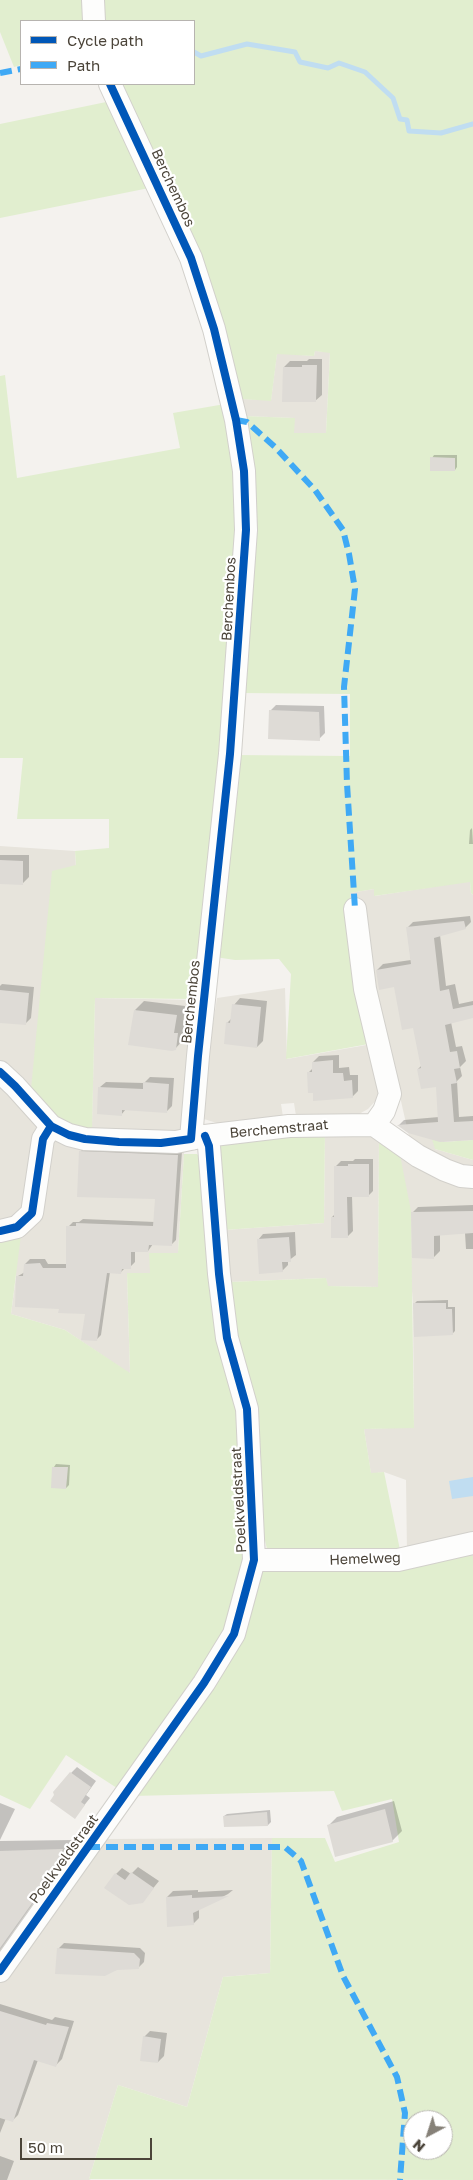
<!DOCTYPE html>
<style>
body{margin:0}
#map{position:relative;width:473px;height:2180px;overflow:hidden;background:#f4f2ee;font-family:"Golos Text",sans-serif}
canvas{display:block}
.legend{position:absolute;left:20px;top:20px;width:175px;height:65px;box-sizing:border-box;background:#fff;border:1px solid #b7b4b0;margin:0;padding:6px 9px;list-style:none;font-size:15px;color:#4b4439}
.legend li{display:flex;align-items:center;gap:10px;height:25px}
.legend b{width:25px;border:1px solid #b7b4b0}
.north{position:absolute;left:403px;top:2110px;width:50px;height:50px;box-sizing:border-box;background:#fff;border:1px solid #b7b4b0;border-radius:50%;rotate:220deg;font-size:14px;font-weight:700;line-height:20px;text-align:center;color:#4b4439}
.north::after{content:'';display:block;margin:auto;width:18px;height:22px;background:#868178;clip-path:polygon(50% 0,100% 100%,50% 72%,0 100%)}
.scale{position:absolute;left:20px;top:2138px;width:132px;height:22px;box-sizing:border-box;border:2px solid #4b4439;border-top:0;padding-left:6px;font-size:15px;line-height:18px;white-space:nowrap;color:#4b4439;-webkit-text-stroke:4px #fff;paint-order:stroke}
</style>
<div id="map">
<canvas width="473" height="2180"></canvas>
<ul class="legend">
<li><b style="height:6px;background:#0057b8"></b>Cycle path</li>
<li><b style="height:6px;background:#3fa9f5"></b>Path</li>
</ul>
<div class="north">N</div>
<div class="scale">50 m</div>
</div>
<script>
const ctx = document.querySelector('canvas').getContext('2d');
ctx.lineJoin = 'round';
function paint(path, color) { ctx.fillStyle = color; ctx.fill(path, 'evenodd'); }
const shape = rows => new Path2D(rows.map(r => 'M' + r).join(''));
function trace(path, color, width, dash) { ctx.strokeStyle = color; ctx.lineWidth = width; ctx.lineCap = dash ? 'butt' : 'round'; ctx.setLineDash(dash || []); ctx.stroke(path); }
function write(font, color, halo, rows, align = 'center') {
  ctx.font = font + ' "Golos Text",sans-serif'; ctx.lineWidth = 4.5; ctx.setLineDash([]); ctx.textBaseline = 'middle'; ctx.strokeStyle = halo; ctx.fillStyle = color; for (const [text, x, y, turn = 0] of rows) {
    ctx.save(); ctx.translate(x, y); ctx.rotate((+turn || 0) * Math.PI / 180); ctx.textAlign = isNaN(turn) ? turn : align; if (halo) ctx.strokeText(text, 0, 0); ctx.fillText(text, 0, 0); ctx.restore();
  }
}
paint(shape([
 [315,351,330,352,326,433,294,433,294,418,243,416,242,399,271,400,277,353,314,356],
 [0,846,75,851,92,1123,95,998,194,1000,181,1123,184,1154,178,1253,150,1253,151,1274,127,1273,130,1374,65,1330,11,1314,16,1276,0,1238],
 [470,881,471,893,473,895,473,1140,443,1142,435,1149,473,1160,473,1565,407,1553,406,1480,384,1472,371,1474,364,1429,414,1427,413,1303,400,1155,410,1141,378,999,355,950,350,893,374,889,375,896],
 [285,988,287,1059,372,1044,380,1096,368,1109,359,1114,296,1116,294,1103,281,1104,283,1117,220,1124,204,1119,201,1114,201,1100,217,998],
 [325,1128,379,1138,378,1287,327,1286,326,1278,229,1282,224,1230,324,1223],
 [272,1838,270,1973,223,1977,187,2107,118,2085,89,2179,91,2180,0,2180,0,1965,105,1839]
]), '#e7e4dc');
paint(shape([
 [0,0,81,0,85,21,21,21,21,65,14,67,0,32],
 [83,0,473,0,473,895,471,893,470,882,374,896,374,889,350,893,355,950,374,1043,286,1059,291,974,279,959,235,960,215,957,236,755,350,756,350,694,242,693,243,416,295,418,294,433,326,433,330,353,315,351,314,356,277,354,271,401,242,399,175,198,122,84,194,84,194,21,93,21],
 [111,101,154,187,0,218,0,124],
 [5,375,17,478,180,448,173,413,225,404,239,515,213,837,194,999,95,998,92,1130,62,1124,31,1089,52,871,76,865,75,851,109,848,109,819,17,819,23,758,0,758,0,376],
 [325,1128,324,1223,224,1230,217,1145],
 [379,1138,400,1155,411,1211,414,1428,364,1429,371,1473,384,1472,400,1550,267,1549,264,1536,259,1417,236,1332,229,1282,326,1278,328,1286,378,1287],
 [443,1138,443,1142,473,1140,473,1160,435,1149,432,1139],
 [184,1154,197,1154,202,1160,240,1412,245,1550,231,1613,210,1659,120,1790,66,1755,30,1809,0,1795,0,1238,21,1235,11,1314,65,1330,130,1373,127,1273,150,1273,149,1253,178,1253],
 [473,1556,473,2180,89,2179,118,2085,187,2107,223,1977,270,1973,272,1838,325,1838,335,1862,399,1842,392,1799,342,1811,334,1791,132,1796,262,1566],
 [413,2120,443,2120,443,2150,413,2150]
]), '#e1eecf');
paint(shape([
 [473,1477,473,1496,452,1499,449,1481]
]), '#c0ddf1');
paint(shape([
 [309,359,322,359,322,395,315,401,284,367,290,361,307,361],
 [434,455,457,455,457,467,455,470,432,458],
 [276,705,324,706,325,733,319,739,270,711],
 [472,828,473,844,469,844,470,830],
 [0,855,29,855,29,877,22,884,0,883],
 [470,916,471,922,465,928,440,935,446,986,455,984,459,1004,473,1001,473,1017,451,1022,456,1047,462,1046,466,1061,460,1067,462,1076,457,1081,459,1117,473,1116,473,1139,409,1132,399,1125,404,1120,439,1117,437,1086,418,1069,422,1065,414,1026,395,986,377,970,383,964,411,960,407,928,413,922],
 [2,984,34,987,31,1018,25,1024,0,1022,0,986],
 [240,998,267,1001,263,1041,257,1047,227,1023,232,1018,234,1005],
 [144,1001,185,1006,183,1025,186,1025,184,1039,175,1049,135,1010],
 [339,1055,339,1068,349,1067,350,1075,358,1075,358,1091,352,1097,314,1091,308,1073,313,1068,313,1062,319,1056],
 [150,1077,174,1078,172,1106,166,1112,126,1109,121,1115,100,1087,106,1082,144,1083],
 [85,1147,182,1151,176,1240,171,1245,153,1244,148,1251,135,1251,135,1262,130,1267,126,1267,121,1272,110,1272,101,1335,96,1340,87,1313,60,1308,18,1276,25,1272,25,1264,30,1259,45,1259,48,1264,67,1264,68,1227,73,1222,79,1222,83,1219,155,1222,156,1198,80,1152],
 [355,1159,373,1159,373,1191,368,1196,352,1196,353,1231,348,1236,332,1217,335,1214,335,1167,341,1161,353,1161],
 [473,1205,473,1249,466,1249,465,1233,440,1234,440,1251,434,1257,412,1213,418,1207],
 [295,1232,296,1255,288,1261,288,1265,282,1271,258,1240,263,1234],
 [448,1300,448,1307,455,1307,455,1331,452,1334,414,1304,417,1301],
 [56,1464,70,1465,69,1485,66,1488,54,1467],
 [77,1767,96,1781,86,1795,90,1798,75,1817,71,1773],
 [394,1801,402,1831,392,1841,328,1826,337,1817],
 [0,1803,15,1809,0,1840],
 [270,1810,271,1822,268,1825,224,1816,227,1814],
 [72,1840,60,1866,0,1951,0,1841],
 [138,1867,159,1881,142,1902,116,1874,122,1868,131,1874],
 [198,1890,198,1892,233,1890,228,1894,199,1909,199,1918,193,1924,167,1897,173,1891],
 [64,1943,140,1948,145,1953,144,1962,138,1968,133,1969,116,1968,58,1949],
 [0,2004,52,2020,55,2017,74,2021,62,2059,56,2065,38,2060,18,2115,12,2121,6,2118,0,2133],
 [150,2031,167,2033,164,2056,158,2062,144,2037],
 [0,2156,14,2161,7,2180,0,2180]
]), '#0003');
trace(shape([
 [194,52,201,56,247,44,295,52,300,62,328,68,339,63,365,72,393,98,400,119,407,120,409,131,441,133,473,124]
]), '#c0ddf1', 5);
paint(shape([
 [302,365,317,365,316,402,282,402,283,367,302,367],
 [430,457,455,458,455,471,430,471],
 [269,710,319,712,320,741,268,739],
 [0,860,23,861,23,885,0,884],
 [464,921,466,929,434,938,440,991,449,989,453,1009,473,1005,473,1018,445,1025,450,1052,457,1051,460,1068,454,1069,457,1083,451,1084,454,1122,473,1121,473,1140,440,1142,408,1133,397,1125,438,1122,436,1087,421,1089,417,1069,421,1068,413,1028,402,1030,394,987,379,990,376,970,411,964,406,927],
 [0,990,29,993,26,1025,0,1023],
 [232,1004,261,1007,257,1048,224,1044,226,1022,230,1023],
 [134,1010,177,1015,174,1033,178,1033,176,1050,172,1051,128,1045],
 [333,1060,333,1073,343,1073,344,1081,352,1080,353,1098,313,1101,313,1093,308,1093,307,1072,312,1072,312,1062],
 [143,1082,169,1084,167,1113,122,1110,122,1116,97,1114,98,1087,143,1089],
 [79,1151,178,1155,172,1246,149,1245,148,1252,131,1252,131,1269,122,1269,121,1274,107,1273,97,1341,81,1340,85,1314,58,1313,59,1309,15,1307,16,1276,23,1276,24,1264,40,1263,43,1268,66,1268,66,1226,76,1226,76,1223,153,1226,155,1199,77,1197],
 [348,1164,369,1164,369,1197,347,1197,348,1238,331,1238,331,1217,334,1217,334,1166,348,1166],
 [473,1211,473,1233,434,1236,434,1259,412,1258,411,1212],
 [289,1237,291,1262,282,1262,283,1272,259,1274,257,1239],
 [413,1303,446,1303,446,1309,452,1309,453,1335,414,1337],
 [52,1467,68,1467,66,1489,51,1488],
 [70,1772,91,1787,81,1802,85,1805,75,1819,50,1801,54,1795,53,1792],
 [385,1809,393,1842,335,1857,327,1825],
 [267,1812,268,1826,224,1827,223,1816],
 [63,1849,50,1878,0,1948,0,1851],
 [131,1872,154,1888,143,1903,129,1905,104,1888,115,1873,125,1880],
 [192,1895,192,1898,229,1896,193,1913,194,1925,167,1927,166,1897],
 [57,1948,134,1953,140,1959,139,1969,117,1970,105,1976,55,1974],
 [0,2011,46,2025,47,2023,69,2027,56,2067,34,2060,13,2122,0,2118],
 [143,2036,161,2039,158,2063,140,2061]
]), '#dedbd6');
const minor = shape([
 [93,0,94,21],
 [110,84,191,258,214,329,236,420,244,471,246,530,230,754,198,1056,191,1139],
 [355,909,365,989,390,1094,384,1111,374,1125],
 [0,1072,15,1086,51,1126,69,1135,85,1139,176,1142,205,1136,289,1126,374,1125,418,1156,445,1170,461,1176,473,1177],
 [0,1231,17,1227,32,1213,43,1139,51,1126],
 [254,1560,398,1560,473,1543],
 [0,1971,204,1683,234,1634,254,1560,247,1409,227,1338,219,1274,209,1146,205,1136]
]);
trace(minor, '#d2d0cb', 24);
trace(minor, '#fdfdfc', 22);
trace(shape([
 [0,73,21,69],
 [236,420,247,422,275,447,315,490,343,530,349,554,355,589,344,687,347,784,355,909],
 [88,1847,285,1847,301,1861,343,1976,397,2077,405,2113,400,2180]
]), '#3fa9f5', 6, [12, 6]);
trace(shape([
 [0,1072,15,1086,51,1126,69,1135,85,1139,119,1142,161,1143,191,1139,198,1056,230,754,246,530,244,471,236,420,214,329,191,258,110,84],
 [0,1231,17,1227,32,1213,43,1139,51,1126],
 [0,1971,204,1683,234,1634,254,1560,247,1409,227,1338,219,1274,209,1146,205,1136]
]), '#0057b8', 8);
write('14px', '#4b4439', '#fff', [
 ["Berchembos",173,188,65],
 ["Berchembos",229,599,-87],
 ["Berchembos",191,1002,-84],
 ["Berchemstraat",279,1129,-5],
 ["Poelkveldstraat",239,1500,-93],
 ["Hemelweg",365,1559,-2],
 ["Poelkveldstraat",64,1859,-54]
]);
</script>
